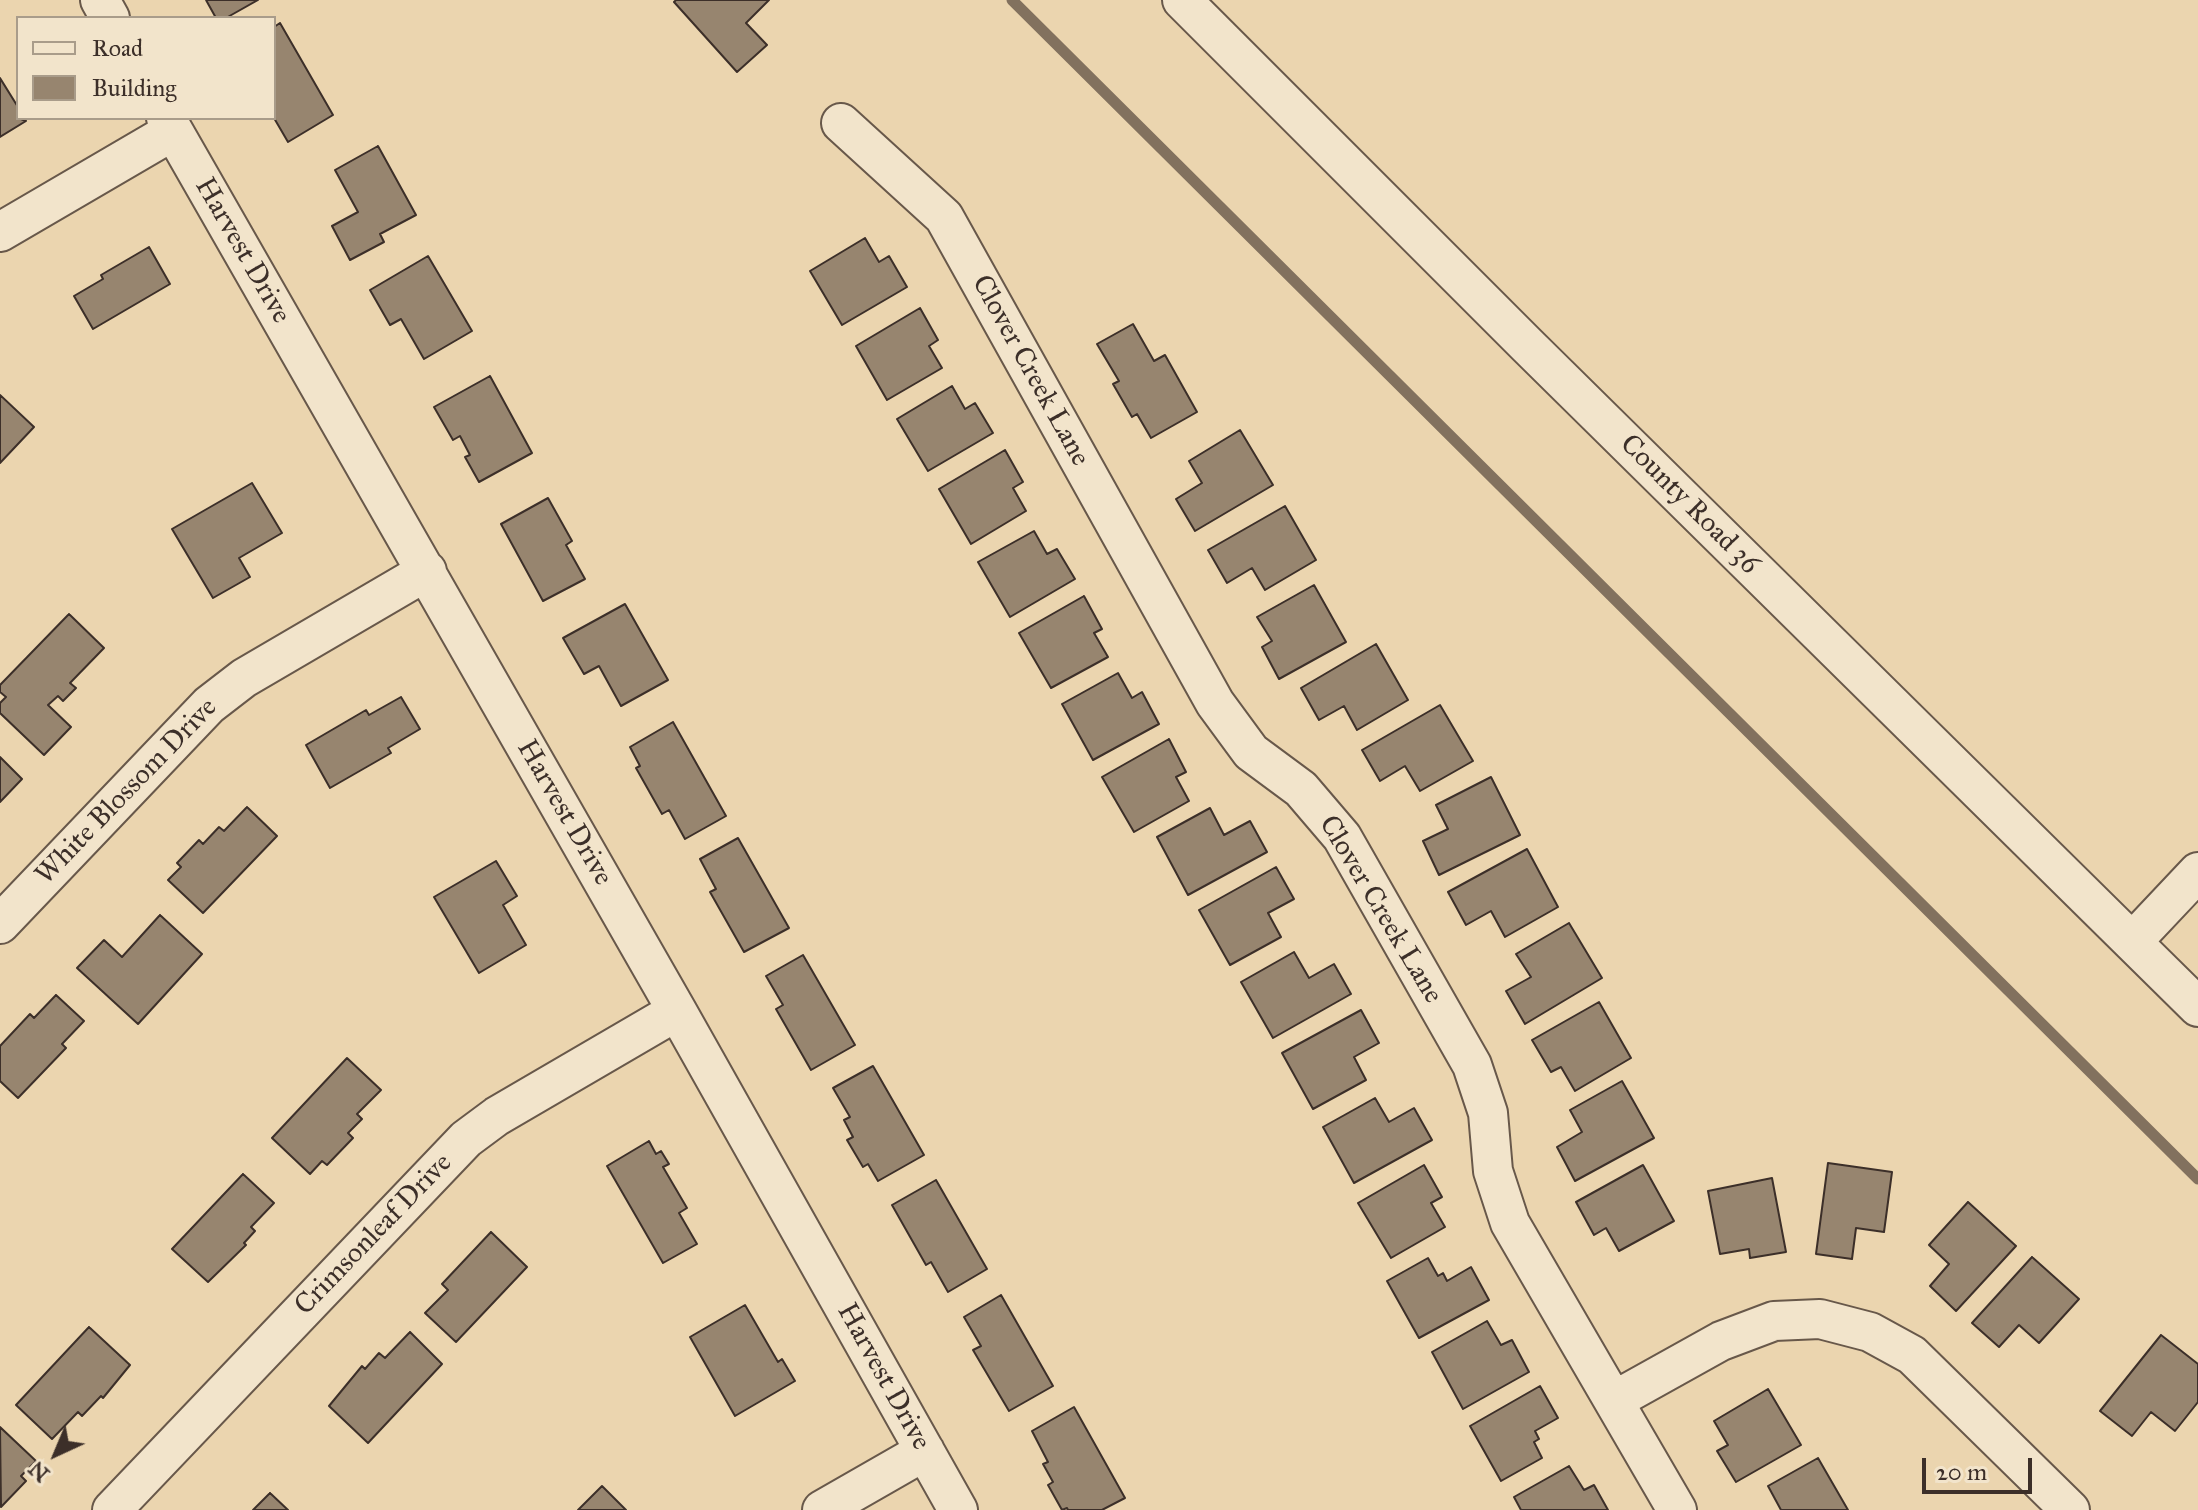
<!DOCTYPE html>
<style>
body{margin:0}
#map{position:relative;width:2198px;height:1510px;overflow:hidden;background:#ebd5af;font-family:"IM FELL Great Primer",serif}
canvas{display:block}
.legend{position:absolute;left:16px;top:16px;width:260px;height:104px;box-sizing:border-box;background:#f2e4cb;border:2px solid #a99c8a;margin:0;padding:10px 14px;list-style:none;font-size:24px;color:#3c2f29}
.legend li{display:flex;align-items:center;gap:16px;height:40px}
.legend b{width:40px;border:2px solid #a99c8a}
.north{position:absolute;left:16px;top:1414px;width:80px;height:80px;-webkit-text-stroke:6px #f2e4cb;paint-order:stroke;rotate:224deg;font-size:22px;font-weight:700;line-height:32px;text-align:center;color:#3c2f29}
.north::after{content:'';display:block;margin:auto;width:28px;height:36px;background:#3c2f29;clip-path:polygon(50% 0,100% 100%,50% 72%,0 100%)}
.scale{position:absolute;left:1922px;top:1458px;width:110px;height:36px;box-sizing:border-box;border:4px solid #3c2f29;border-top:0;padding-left:10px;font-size:24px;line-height:28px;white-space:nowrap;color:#3c2f29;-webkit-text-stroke:6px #f2e4cb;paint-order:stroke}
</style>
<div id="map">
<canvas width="2198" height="1510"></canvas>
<ul class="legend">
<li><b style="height:10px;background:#f2e4cb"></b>Road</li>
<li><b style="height:22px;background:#97856f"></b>Building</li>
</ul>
<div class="north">N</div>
<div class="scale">20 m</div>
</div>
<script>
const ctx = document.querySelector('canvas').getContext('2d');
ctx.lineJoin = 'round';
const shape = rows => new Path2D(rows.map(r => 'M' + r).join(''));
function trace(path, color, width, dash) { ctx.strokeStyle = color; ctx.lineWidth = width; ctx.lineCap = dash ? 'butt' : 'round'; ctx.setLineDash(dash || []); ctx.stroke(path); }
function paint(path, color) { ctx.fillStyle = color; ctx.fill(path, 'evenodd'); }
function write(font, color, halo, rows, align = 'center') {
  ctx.font = font + ' "IM FELL Great Primer",serif'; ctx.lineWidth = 7; ctx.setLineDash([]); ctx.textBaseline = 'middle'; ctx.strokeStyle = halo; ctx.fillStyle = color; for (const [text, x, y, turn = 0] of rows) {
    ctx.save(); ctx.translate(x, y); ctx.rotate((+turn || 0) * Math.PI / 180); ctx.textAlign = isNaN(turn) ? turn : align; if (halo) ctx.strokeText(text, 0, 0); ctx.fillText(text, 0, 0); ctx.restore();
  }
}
trace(shape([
 [1012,0,2198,1179]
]), '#82715e', 11);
const building = shape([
 [206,0,258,0,226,18,216,18,206,0],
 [676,0,769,0,746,23,767,45,737,72,674,2,676,0],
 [280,23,333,115,288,142,274,118,274,27,280,23],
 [0,78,18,107,18,118,26,121,0,137,0,78],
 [378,146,416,215,380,234,384,242,350,260,332,226,358,212,335,170,378,146],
 [865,238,879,262,889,256,907,287,842,325,810,271,865,238],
 [149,247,170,284,93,329,74,296,103,279,101,275,149,247],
 [428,256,472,331,424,359,401,319,390,325,370,290,428,256],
 [920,308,938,340,929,346,942,368,887,400,856,346,920,308],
 [1133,324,1154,361,1165,355,1197,412,1151,438,1137,414,1132,417,1113,384,1119,381,1097,344,1133,324],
 [490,376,532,453,479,482,465,457,470,455,460,436,453,440,434,407,490,376],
 [952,386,965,409,975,403,993,433,928,471,897,419,952,386],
 [0,395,34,427,0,463,0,395],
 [1240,430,1273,485,1195,531,1176,499,1202,483,1189,461,1240,430],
 [1005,450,1023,482,1013,488,1026,511,971,544,939,489,1005,450],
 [252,483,282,533,239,558,250,577,213,598,172,529,252,483],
 [548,498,572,541,566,545,585,579,543,601,501,524,548,498],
 [1285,506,1316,560,1265,590,1252,568,1227,583,1208,550,1285,506],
 [1034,531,1047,554,1057,549,1075,579,1010,617,978,562,1034,531],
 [1314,585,1346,642,1279,679,1262,647,1272,641,1257,617,1314,585],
 [1084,596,1102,629,1094,633,1108,657,1051,688,1019,633,1084,596],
 [625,604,668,680,621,706,599,666,584,674,563,638,625,604],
 [69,614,104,648,70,683,76,688,63,701,58,696,48,705,71,727,44,755,0,713,0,703,6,697,0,692,0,685,69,614],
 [1376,644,1408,700,1357,730,1344,706,1319,720,1301,688,1376,644],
 [1118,673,1132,698,1142,692,1159,724,1093,760,1062,704,1118,673],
 [401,697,420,729,388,748,391,753,330,788,306,745,366,710,369,715,401,697],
 [1440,705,1473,761,1420,791,1405,766,1380,781,1362,750,1440,705],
 [673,722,726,816,685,839,669,810,662,814,636,768,640,766,630,747,673,722],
 [1169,739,1186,772,1176,777,1189,801,1134,832,1102,777,1169,739],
 [0,757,22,779,0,802,0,757],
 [1491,777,1520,835,1439,875,1423,841,1448,829,1436,805,1491,777],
 [247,807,277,836,203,913,168,880,181,867,177,863,199,840,203,844,219,827,224,831,247,807],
 [1210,808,1224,835,1250,821,1267,852,1188,895,1157,837,1210,808],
 [738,838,789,928,744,952,710,892,716,889,700,859,738,838],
 [1527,849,1558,907,1505,937,1491,911,1466,925,1448,892,1527,849],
 [496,861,517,896,503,905,526,945,479,973,434,897,496,861],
 [1276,867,1294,899,1268,913,1281,937,1230,965,1199,910,1276,867],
 [160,915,202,954,138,1024,77,968,104,940,122,957,160,915],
 [1569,923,1602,978,1525,1024,1506,991,1531,977,1516,954,1569,923],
 [1294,952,1309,978,1334,964,1351,994,1273,1038,1241,982,1294,952],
 [803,955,855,1045,811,1070,776,1009,783,1005,766,976,803,955],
 [56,995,84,1021,62,1044,66,1048,18,1098,0,1081,0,1046,30,1014,34,1018,56,995],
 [1599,1002,1631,1058,1575,1091,1561,1067,1551,1072,1532,1040,1599,1002],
 [1361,1010,1379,1043,1354,1057,1366,1080,1313,1109,1282,1053,1361,1010],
 [347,1058,381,1090,357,1114,362,1119,348,1133,353,1138,327,1165,322,1161,310,1174,272,1138,347,1058],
 [873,1066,924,1155,878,1181,868,1164,863,1167,847,1140,853,1137,844,1120,850,1117,833,1088,873,1066],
 [1622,1081,1654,1138,1575,1181,1557,1147,1582,1132,1570,1110,1622,1081],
 [1375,1098,1389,1122,1414,1108,1432,1140,1354,1183,1323,1127,1375,1098],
 [649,1141,656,1154,661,1151,669,1164,663,1167,687,1208,679,1213,697,1244,663,1263,607,1166,649,1141],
 [1828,1163,1892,1172,1884,1232,1856,1228,1852,1259,1816,1254,1828,1163],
 [1424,1165,1442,1197,1431,1203,1445,1227,1391,1258,1358,1203,1424,1165],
 [1643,1165,1674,1221,1619,1251,1606,1228,1594,1235,1576,1202,1643,1165],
 [243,1174,274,1203,251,1227,255,1231,244,1243,246,1245,208,1282,172,1249,243,1174],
 [1772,1178,1786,1252,1750,1258,1749,1249,1720,1254,1708,1191,1772,1178],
 [936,1180,987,1269,948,1292,931,1262,926,1265,892,1205,936,1180],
 [1968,1202,2016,1246,1956,1311,1930,1286,1949,1264,1929,1245,1968,1202],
 [491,1232,527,1267,456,1342,425,1313,448,1290,442,1284,491,1232],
 [2032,1257,2079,1299,2039,1343,2019,1325,1999,1347,1972,1323,2032,1257],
 [1428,1258,1438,1276,1443,1273,1447,1281,1471,1267,1489,1300,1419,1338,1387,1281,1428,1258],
 [1001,1295,1053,1386,1009,1411,973,1350,981,1346,964,1317,1001,1295],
 [745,1305,778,1362,782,1359,795,1381,735,1416,690,1337,745,1305],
 [1487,1321,1501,1345,1512,1340,1529,1372,1463,1409,1432,1352,1487,1321],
 [89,1327,130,1365,103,1398,101,1396,82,1416,78,1412,52,1439,16,1405,89,1327],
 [410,1332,442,1364,368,1443,329,1406,362,1366,365,1369,379,1353,385,1358,410,1332],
 [2161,1335,2198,1364,2198,1402,2175,1431,2151,1412,2132,1436,2100,1411,2161,1335],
 [1540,1386,1558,1418,1535,1431,1539,1439,1534,1442,1542,1458,1501,1481,1470,1426,1540,1386],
 [1768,1389,1801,1445,1736,1482,1717,1451,1728,1445,1714,1421,1768,1389],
 [1074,1407,1125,1498,1102,1510,1068,1510,1067,1508,1062,1510,1048,1485,1053,1482,1043,1464,1048,1462,1032,1431,1074,1407],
 [0,1427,36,1461,21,1476,26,1481,1,1507,0,1427],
 [1818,1458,1848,1510,1781,1510,1768,1486,1818,1458],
 [1569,1466,1584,1490,1594,1485,1608,1510,1521,1510,1514,1497,1569,1466],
 [602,1486,626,1510,578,1510,602,1486],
 [270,1493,288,1510,253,1510,270,1493]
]);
paint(building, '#97856f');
trace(building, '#3c2f29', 2);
const minor = shape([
 [100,0,110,18],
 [1182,0,1528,346,2198,1007],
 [166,118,677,1011,958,1510],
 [841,123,944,217,1215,703,1251,752,1301,789,1342,837,1472,1065,1488,1113,1493,1171,1510,1223,1677,1510],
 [0,232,173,131],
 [0,924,209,705,244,678,427,571],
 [2132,942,2198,872],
 [1615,1400,1721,1341,1774,1321,1820,1319,1870,1332,1912,1355,2070,1510],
 [112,1510,466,1139,497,1116,677,1011],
 [822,1510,925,1451]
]);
trace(minor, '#68584a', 42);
trace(minor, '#f2e4cb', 38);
write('28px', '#3c2f29', '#f2e4cb', [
 ["Harvest Drive",242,251,60],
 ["Clover Creek Lane",1030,371,61],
 ["County Road 36",1689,505,45],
 ["White Blossom Drive",127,792,-46],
 ["Harvest Drive",564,813,60],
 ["Clover Creek Lane",1380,910,59],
 ["Crimsonleaf Drive",374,1235,-46],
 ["Harvest Drive",883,1377,61]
]);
</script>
